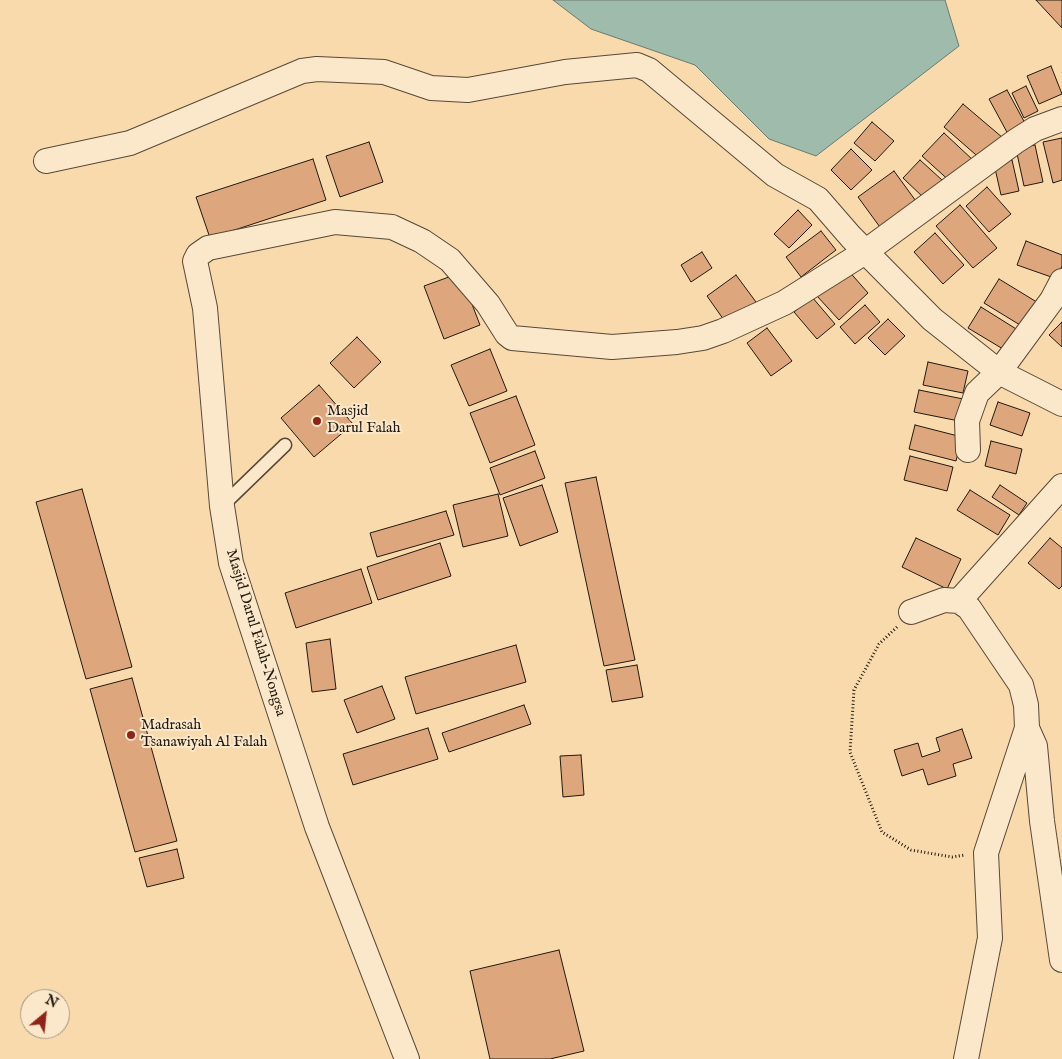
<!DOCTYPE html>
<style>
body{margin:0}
#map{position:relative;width:1062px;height:1059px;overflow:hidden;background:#f9daad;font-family:"IM FELL English",serif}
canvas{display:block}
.north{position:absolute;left:20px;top:989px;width:50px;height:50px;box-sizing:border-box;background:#fbe7ca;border:1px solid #a49580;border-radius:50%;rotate:28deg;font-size:14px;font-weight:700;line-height:20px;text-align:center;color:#211910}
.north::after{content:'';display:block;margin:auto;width:18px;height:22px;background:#8f2418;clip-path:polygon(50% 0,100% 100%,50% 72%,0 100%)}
</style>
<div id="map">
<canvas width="1062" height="1059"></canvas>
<div class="north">N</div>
</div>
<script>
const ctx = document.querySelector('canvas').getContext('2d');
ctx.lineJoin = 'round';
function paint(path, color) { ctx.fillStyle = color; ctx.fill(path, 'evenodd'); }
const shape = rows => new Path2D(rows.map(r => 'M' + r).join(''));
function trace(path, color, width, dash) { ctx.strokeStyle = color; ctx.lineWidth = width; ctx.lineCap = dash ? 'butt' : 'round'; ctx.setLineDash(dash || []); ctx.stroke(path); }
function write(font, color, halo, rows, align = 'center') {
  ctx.font = font + ' "IM FELL English",serif'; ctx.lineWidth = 4; ctx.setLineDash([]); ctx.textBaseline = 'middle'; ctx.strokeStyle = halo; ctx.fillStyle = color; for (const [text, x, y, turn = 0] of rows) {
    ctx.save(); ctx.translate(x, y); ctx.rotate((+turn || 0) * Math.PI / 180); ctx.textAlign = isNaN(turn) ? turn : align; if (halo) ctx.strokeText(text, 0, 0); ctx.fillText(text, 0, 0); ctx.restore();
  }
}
const water = shape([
 [553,0,945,0,959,46,816,156,769,139,695,65,591,29,553,0]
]);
paint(water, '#9ebbab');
trace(water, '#6c7a6d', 1);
const building = shape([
 [1036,0,1062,0,1062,28,1036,0],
 [1051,66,1062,94,1039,104,1027,76,1051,66],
 [1026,86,1038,111,1024,118,1012,93,1026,86],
 [1007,90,1026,125,1008,134,989,99,1007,90],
 [963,104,1003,138,983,161,944,127,963,104],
 [872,122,894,141,875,161,854,143,872,122],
 [944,133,974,161,953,184,922,156,944,133],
 [1062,138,1062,180,1053,183,1043,142,1062,138],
 [369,142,383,182,340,197,326,156,369,142],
 [1035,145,1043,182,1024,186,1016,149,1035,145],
 [851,149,872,170,851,190,831,170,851,149],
 [313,159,326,200,210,238,196,197,313,159],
 [920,160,942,180,925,199,903,178,920,160],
 [1012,160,1019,191,1001,195,994,164,1012,160],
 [894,171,921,208,885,234,858,197,894,171],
 [987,187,1011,214,989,232,966,206,987,187],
 [960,205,997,248,973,268,936,226,960,205],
 [798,210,812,225,789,248,774,234,798,210],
 [821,231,836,250,801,277,786,257,821,231],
 [935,233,964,265,943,284,914,252,935,233],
 [1026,241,1062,255,1062,266,1057,279,1017,265,1026,241],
 [702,252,712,268,691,282,681,265,702,252],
 [847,269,868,293,839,320,817,296,847,269],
 [460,273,480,325,444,339,424,286,460,273],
 [736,275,756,302,726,323,707,296,736,275],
 [999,279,1040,304,1025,328,984,303,999,279],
 [812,297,835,324,817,339,794,312,812,297],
 [865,305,880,322,855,344,840,327,865,305],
 [981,307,1021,332,1008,352,968,328,981,307],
 [888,319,905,336,885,355,868,338,888,319],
 [1062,322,1062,347,1049,335,1062,322],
 [767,328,792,361,771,376,747,343,767,328],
 [357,337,381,362,354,388,330,363,357,337],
 [490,349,507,391,469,406,451,365,490,349],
 [928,362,968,371,963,393,923,385,928,362],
 [319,385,353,424,314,457,281,418,319,385],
 [919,390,963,399,959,421,914,412,919,390],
 [516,396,535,445,490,463,470,413,516,396],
 [998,402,1030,413,1022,436,990,425,998,402],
 [915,425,962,437,956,461,909,449,915,425],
 [991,441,1022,449,1016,474,985,466,991,441],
 [535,451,545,478,500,495,490,468,535,451],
 [910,456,953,467,947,491,904,480,910,456],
 [596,477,635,660,604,666,565,483,596,477],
 [542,485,558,532,520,546,503,498,542,485],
 [1000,485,1027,503,1019,515,992,497,1000,485],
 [82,489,132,667,86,679,36,502,82,489],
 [970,490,1010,515,998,535,957,510,970,490],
 [498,494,508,536,463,547,453,505,498,494],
 [446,511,454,535,377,557,370,533,446,511],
 [916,538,961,559,947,589,902,567,916,538],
 [1050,538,1062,548,1062,586,1059,589,1028,563,1050,538],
 [440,543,451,576,378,600,367,567,440,543],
 [361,569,372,603,296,628,285,593,361,569],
 [330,639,336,689,312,692,306,643,330,639],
 [516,645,526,682,416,714,405,677,516,645],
 [637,665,643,697,612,702,606,670,637,665],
 [132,678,177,841,135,852,90,689,132,678],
 [382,686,395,719,357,733,344,700,382,686],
 [524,705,531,724,449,752,442,733,524,705],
 [428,728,438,759,353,785,343,754,428,728],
 [962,729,972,758,953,764,956,776,928,785,923,769,902,776,894,750,918,743,922,757,940,751,936,738,962,729],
 [581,755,584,795,563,797,560,756,581,755],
 [177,849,184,878,147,887,139,858,177,849],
 [559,950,584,1051,550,1059,490,1059,470,971,559,950]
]);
paint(building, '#dea67c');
trace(building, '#211910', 1);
const service = shape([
 [222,506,285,445]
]);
const minor = shape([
 [46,161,130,143,302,71,317,69,384,72,431,88,468,90,565,72,637,65,649,70,775,175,818,199,851,237,932,319,999,372,1062,404],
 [968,450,967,421,977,393,999,372,1052,300,1062,281],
 [959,601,1062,486],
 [911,612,944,600,959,601,969,608,1021,685,1026,705,1027,728,1035,746,1042,821,1062,960],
 [407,1059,317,827,231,563,222,506,205,308,195,261,198,255,208,248,335,222,392,227,422,241,450,260,488,304,507,334,512,338,612,347,677,342,703,338,723,331,784,303,865,252,1016,141,1035,129,1062,119],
 [966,1059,990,938,986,853,1027,728]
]);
trace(service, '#574937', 15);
trace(minor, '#574937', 26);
trace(shape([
 [897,627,879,644,854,690,850,752,882,832,911,850,952,857,965,855]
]), '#211910', 3, [1, 2.5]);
trace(service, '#fbe7ca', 12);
trace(minor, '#fbe7ca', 24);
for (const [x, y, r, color] of [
 [317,421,5,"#8f2418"],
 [131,735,5,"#8f2418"]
]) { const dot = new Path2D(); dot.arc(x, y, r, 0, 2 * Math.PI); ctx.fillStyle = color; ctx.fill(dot); trace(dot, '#fbe7ca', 2); }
write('15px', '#211910', '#fbe7ca', [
 ["Masjid",327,412],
 ["Darul Falah",327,429],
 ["Madrasah",141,726],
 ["Tsanawiyah Al Falah",141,743]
], 'left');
write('15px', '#211910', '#fbe7ca', [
 ["Masjid Darul Falah-Nongsa",255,633,73]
]);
</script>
